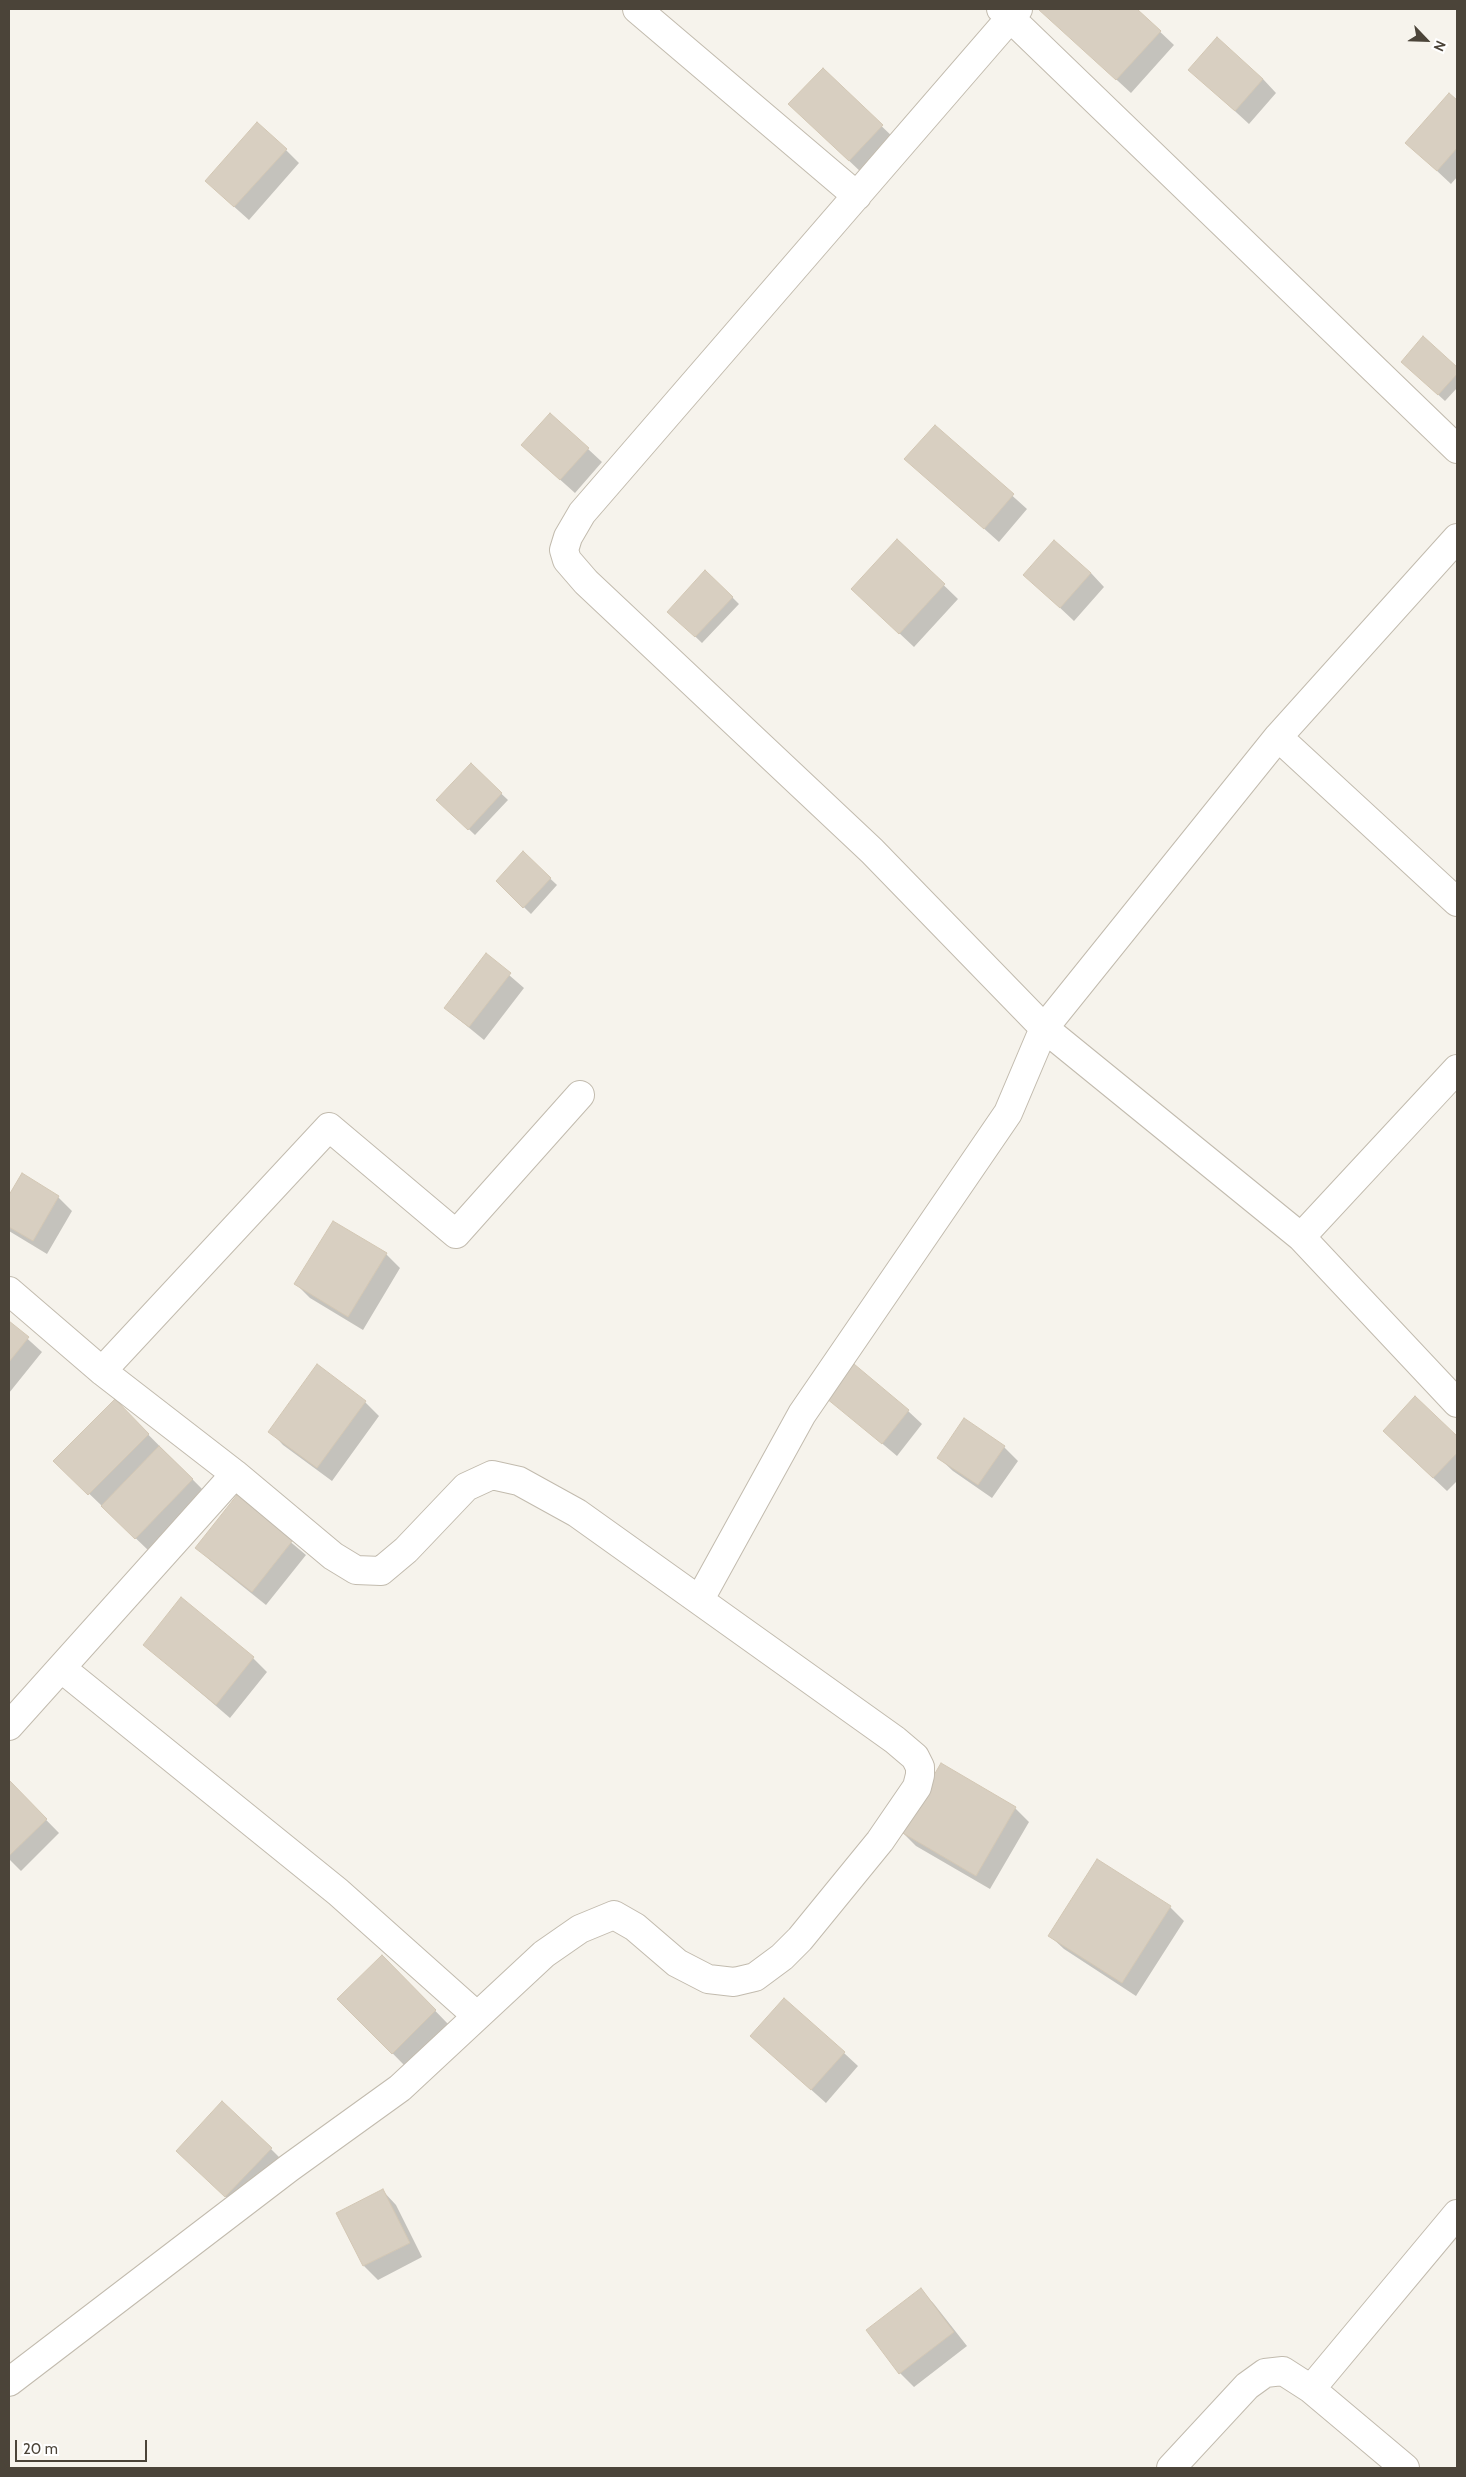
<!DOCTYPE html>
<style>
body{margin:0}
#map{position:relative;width:1466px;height:2477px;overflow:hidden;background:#f6f3ec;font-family:Cabin,sans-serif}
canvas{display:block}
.frame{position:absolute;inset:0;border:10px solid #4b4439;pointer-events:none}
.north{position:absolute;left:1401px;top:15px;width:50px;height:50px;-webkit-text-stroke:4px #fff;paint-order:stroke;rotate:114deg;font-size:14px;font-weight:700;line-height:20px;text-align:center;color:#4b4439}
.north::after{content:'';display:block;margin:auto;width:18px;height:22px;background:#4b4439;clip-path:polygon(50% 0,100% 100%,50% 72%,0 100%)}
.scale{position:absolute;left:15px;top:2440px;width:132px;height:22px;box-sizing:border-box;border:2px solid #4b4439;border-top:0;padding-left:6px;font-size:15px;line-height:18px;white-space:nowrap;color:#4b4439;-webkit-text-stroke:4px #fff;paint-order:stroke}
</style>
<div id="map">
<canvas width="1466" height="2477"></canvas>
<div class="frame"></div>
<div class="north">N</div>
<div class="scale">20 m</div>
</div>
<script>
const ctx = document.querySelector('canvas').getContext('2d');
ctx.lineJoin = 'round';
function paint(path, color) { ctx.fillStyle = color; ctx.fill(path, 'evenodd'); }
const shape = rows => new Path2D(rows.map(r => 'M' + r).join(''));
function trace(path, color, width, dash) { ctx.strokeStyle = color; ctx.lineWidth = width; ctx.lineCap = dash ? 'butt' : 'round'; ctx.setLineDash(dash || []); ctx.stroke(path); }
paint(shape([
 [1040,9,1136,9,1174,45,1131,93],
 [823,70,896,140,863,174,804,118],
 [1190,70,1263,79,1276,93,1249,124],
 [1449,95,1457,102,1457,177,1451,184,1407,143],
 [286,150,299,163,249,220,221,195],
 [1423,338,1457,368,1457,388,1445,401,1409,368],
 [935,426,1027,509,999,542,906,459],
 [588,449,602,462,575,493,537,459],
 [897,540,958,599,914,647,866,602],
 [1091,573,1104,587,1074,621,1039,588],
 [732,597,739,604,702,643,676,618],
 [471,765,508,800,475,835,438,800],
 [523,853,557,885,531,914,497,881],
 [486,955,524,988,484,1040,445,1008],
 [22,1175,58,1197,72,1211,47,1254,9,1231,9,1197],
 [386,1254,400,1268,363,1330,310,1298,296,1284],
 [9,1322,42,1352,9,1393],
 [317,1366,365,1402,379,1416,332,1481,283,1445,270,1431],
 [828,1398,908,1411,922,1424,897,1456],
 [1415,1398,1457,1438,1457,1481,1447,1491,1398,1445],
 [115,1401,206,1493,149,1551,55,1461],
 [964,1420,1004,1447,1018,1461,992,1498,953,1471,939,1458],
 [237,1497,306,1555,266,1605,211,1561,197,1548],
 [145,1645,253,1658,267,1672,230,1718],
 [9,1782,59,1833,21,1871,9,1859],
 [1015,1808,1029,1822,990,1889,916,1846,902,1832],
 [1170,1907,1184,1921,1136,1996,1064,1949,1050,1936],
 [382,1956,449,2025,406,2067,339,1999],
 [751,2036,844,2053,858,2066,826,2103],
 [271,2149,284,2162,240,2210,191,2164],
 [383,2191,396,2205,422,2257,378,2280,364,2266,338,2214],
 [921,2290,934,2304,967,2346,914,2387,900,2373,868,2330]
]), '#0003');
const building = shape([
 [1038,9,1137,9,1161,31,1116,80,1038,9],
 [1217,37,1263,79,1235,111,1188,70,1217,37],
 [823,68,883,125,849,161,788,104,823,68],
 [1449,93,1457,100,1457,148,1437,171,1405,143,1449,93],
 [257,122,287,149,234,207,205,181,257,122],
 [1423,336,1457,367,1457,374,1438,395,1401,362,1423,336],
 [550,413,589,448,560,480,521,445,550,413],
 [935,425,1014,494,984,529,904,459,935,425],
 [897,539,945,584,899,634,851,589,897,539],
 [1054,540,1091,573,1060,608,1023,575,1054,540],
 [705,570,733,597,695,637,667,612,705,570],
 [471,763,502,793,468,830,436,800,471,763],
 [523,851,551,878,523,908,496,881,523,851],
 [486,953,511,973,469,1027,444,1008,486,953],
 [22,1173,59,1196,33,1241,9,1227,9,1195,22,1173],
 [333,1221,387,1253,348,1317,294,1284,333,1221],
 [9,1321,29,1337,9,1362,9,1321],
 [317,1364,366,1401,317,1468,268,1432,317,1364],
 [854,1364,909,1410,882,1444,826,1398,854,1364],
 [1415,1396,1457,1436,1457,1453,1433,1478,1383,1431,1415,1396],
 [115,1399,149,1434,88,1495,53,1461,115,1399],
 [964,1418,1005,1446,978,1485,937,1458,964,1418],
 [159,1446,193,1479,135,1539,101,1506,159,1446],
 [237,1495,293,1540,252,1592,195,1548,237,1495],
 [181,1597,254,1657,216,1705,143,1645,181,1597],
 [941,1763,1016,1807,976,1876,901,1832,941,1763],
 [9,1780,47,1819,9,1856,9,1780],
 [1097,1859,1171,1906,1122,1983,1048,1936,1097,1859],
 [382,1955,436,2010,392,2054,337,1999,382,1955],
 [784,1998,845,2052,811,2090,750,2036,784,1998],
 [222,2101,272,2148,225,2197,176,2151,222,2101],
 [383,2189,410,2243,363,2266,336,2213,383,2189],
 [921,2288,954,2332,899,2374,866,2330,921,2288]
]);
paint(building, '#d8cfc1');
trace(building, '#d3c7b4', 1);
const street = shape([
 [637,9,857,196],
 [1001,9,1457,449],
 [1457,538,1278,737,1044,1028,1301,1237,1457,1403],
 [1278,737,1457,902],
 [1301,1237,1457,1069],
 [9,1291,102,1371,235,1474,333,1556,356,1570,381,1571,406,1550,466,1487,492,1475,519,1481,577,1513,895,1740,915,1757,920,1767,920,1775,917,1787,880,1841,800,1939,782,1957,755,1977,734,1982,708,1979,677,1963,635,1927,614,1915,580,1929,544,1954,400,2088,289,2168,9,2382],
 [102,1371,329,1127,456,1234,580,1095],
 [700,1599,802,1414,1008,1113,1044,1028,872,851,586,582,567,560,564,550,568,537,582,513,1018,9],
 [61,1668,338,1892,477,2016],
 [9,1726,235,1474],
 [1311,2389,1457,2214],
 [1171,2468,1247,2386,1265,2373,1283,2371,1311,2389,1405,2468]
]);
trace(street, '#c2bbae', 30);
trace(street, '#fff', 28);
</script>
